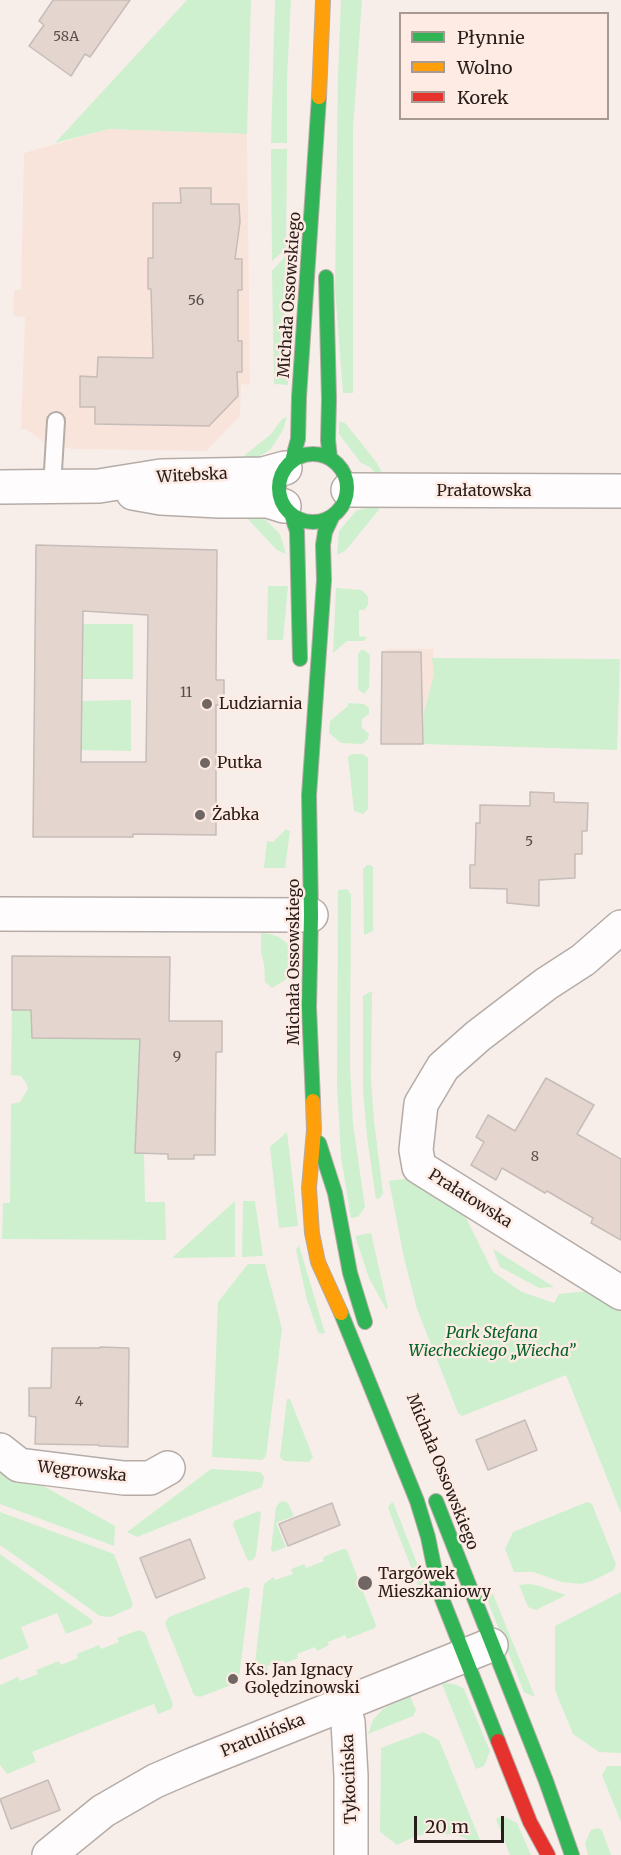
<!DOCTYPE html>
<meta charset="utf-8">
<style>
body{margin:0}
#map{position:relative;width:621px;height:1855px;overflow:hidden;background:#f7eeea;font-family:Merriweather,serif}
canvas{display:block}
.legend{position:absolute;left:399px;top:12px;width:210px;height:108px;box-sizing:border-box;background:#fdebe4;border:2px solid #a89993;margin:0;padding:8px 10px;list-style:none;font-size:18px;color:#281d1a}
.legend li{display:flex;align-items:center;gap:12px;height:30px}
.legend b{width:30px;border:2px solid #a89993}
.scale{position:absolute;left:414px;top:1816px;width:90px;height:27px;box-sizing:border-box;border:3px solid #281d1a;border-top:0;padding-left:8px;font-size:18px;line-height:21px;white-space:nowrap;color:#281d1a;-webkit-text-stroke:4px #fdebe4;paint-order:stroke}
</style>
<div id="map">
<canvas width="621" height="1855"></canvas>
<ul class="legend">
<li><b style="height:8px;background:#30b455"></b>Płynnie</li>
<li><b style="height:8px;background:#ff9f0a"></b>Wolno</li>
<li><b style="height:8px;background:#e5322d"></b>Korek</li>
</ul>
<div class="scale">20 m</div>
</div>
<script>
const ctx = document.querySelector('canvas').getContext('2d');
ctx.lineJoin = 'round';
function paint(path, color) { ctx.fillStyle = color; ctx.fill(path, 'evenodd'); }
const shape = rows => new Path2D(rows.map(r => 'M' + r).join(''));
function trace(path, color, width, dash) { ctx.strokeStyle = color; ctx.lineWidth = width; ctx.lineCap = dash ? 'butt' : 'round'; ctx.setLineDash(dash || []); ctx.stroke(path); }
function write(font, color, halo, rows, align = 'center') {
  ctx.font = font + ' Merriweather,serif'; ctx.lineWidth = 5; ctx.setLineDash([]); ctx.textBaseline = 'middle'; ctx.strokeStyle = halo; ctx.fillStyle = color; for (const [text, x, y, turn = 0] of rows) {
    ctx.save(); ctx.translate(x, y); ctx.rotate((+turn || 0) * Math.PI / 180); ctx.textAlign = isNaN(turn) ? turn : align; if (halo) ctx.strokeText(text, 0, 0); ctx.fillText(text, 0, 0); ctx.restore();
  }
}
paint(shape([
 [109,129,247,134,250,385,241,384,240,416,206,451,73,449,46,444,26,429,21,429,25,317,13,316,14,290,21,290,24,153],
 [387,649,433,649,434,674,424,712,423,744,381,744,382,652]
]), '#f9e4dc');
paint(shape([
 [187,0,251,0,247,134,109,129,55,143],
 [275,0,291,0,287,79,287,143,271,143],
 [341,0,362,0,353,129,353,393,343,393,335,288,338,76],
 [271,149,287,149,286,249,272,261],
 [288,253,288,385,274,384,272,271],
 [287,417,283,430,271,449,260,456,242,462,246,454,270,435,282,419],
 [339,421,345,423,350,429,377,463,382,473,375,473,370,467,361,463,339,434],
 [371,506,380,506,378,511,345,551,337,555,339,531,356,511],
 [256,514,266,520,280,534,286,554,277,550,244,515],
 [268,586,288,586,283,640,267,640],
 [336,588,362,590,368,597,368,605,364,610,359,610,359,636,367,637,364,641,347,641,333,653],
 [83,624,133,624,133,679,83,679],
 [34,640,82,641,81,701,131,700,131,751,81,750,81,727,34,727],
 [361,650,364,650,370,655,369,688,364,694,358,689,358,654],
 [432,658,620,659,617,750,423,744,424,712,434,674],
 [348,703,364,704,369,708,369,714,362,719,362,728,369,734,368,739,362,744,341,743,329,733,330,721,348,706],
 [352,754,363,754,368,758,368,809,363,814,354,811,348,757],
 [286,829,290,831,285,868,264,868,267,841,273,842],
 [367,865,370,865,373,867,373,931,364,935,363,869],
 [347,889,351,894,350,1067,353,1124,365,1207,358,1217,351,1218,341,1157,337,1084,338,890],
 [261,933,270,934,279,937,287,943,291,952,293,970,290,977,272,988,265,982,264,964,261,952],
 [372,991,371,1079,374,1121,383,1193,380,1198,376,1199,367,1137,363,1091,363,996],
 [12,1010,31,1010,32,1038,140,1039,135,1151,144,1153,145,1202,165,1202,166,1240,2,1239,3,1203,10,1203,11,1104,20,1102,28,1089,26,1083,21,1076,11,1075],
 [287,1132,298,1226,279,1228,270,1147],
 [419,1177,435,1195,465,1216,493,1272,522,1292,554,1303,559,1294,588,1291,621,1303,621,1513,566,1375,462,1416,458,1413,417,1309,404,1258,389,1181],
 [235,1201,235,1257,172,1258],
 [243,1201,255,1201,263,1256,242,1257],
 [371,1233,388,1308,386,1309,369,1278,355,1236],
 [299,1245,325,1333,323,1334,318,1332,307,1300,296,1250],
 [493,1249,554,1287,539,1288,500,1267],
 [248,1264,265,1264,282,1329,266,1456,262,1460,212,1457,218,1302],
 [287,1399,290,1399,313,1457,309,1462,284,1461,280,1457],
 [211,1469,260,1472,264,1477,262,1487,137,1537,127,1532],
 [0,1473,17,1476,38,1483,115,1526,114,1546,0,1504],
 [283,1501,288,1503,294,1516,276,1523,286,1547,273,1552,271,1549,276,1507,279,1503],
 [393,1502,426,1586,424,1587,418,1585,388,1508,390,1504],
 [587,1502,592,1504,616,1564,614,1570,592,1581,581,1584,562,1582,533,1572,514,1572,505,1549,513,1532],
 [259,1511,261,1513,256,1555,253,1560,250,1561,247,1559,233,1525,234,1521],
 [0,1512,114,1554,133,1604,131,1608,110,1617,100,1616,0,1545],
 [343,1549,347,1550,376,1625,375,1628,347,1639,345,1635,328,1642,329,1645,317,1651,315,1647,297,1654,298,1658,293,1660,285,1663,283,1660,267,1666,268,1670,257,1675,254,1672,264,1584,273,1577,275,1580,293,1574,291,1569,304,1564,306,1568,324,1561,323,1557],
 [0,1554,92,1620,92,1624,66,1634,57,1613,21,1627,29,1648,0,1660],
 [528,1584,536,1585,566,1595,536,1610,528,1607,519,1585],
 [246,1587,250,1589,239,1678,234,1684,200,1697,194,1695,165,1623,169,1617],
 [621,1592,621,1753,599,1752,573,1734,555,1690,555,1626],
 [493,1594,535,1697,524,1692,486,1597],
 [139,1630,145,1633,173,1704,171,1709,158,1714,154,1704,105,1723,32,1752,36,1762,7,1774,0,1765,0,1685,18,1677,20,1681,38,1674,36,1670,59,1661,61,1665,78,1658,77,1654,99,1645,101,1649,119,1642,117,1638],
 [447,1683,457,1685,464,1689,490,1751,484,1766,476,1769,442,1684],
 [410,1696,416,1710,413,1716,368,1734,373,1720,383,1709],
 [423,1732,439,1740,480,1840,473,1842,458,1835,428,1833,414,1837,397,1845,380,1832,381,1748],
 [607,1766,621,1766,621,1822,602,1775],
 [503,1816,517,1823,531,1855,510,1855,496,1819],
 [598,1828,602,1830,611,1855,588,1855,585,1843,591,1830]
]), '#cef0ce');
const building = shape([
 [53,0,130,0,90,57,85,54,71,76,29,46,44,25,39,21,53,0],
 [180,188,211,188,211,204,239,204,240,222,235,259,242,259,242,290,238,290,238,341,242,341,242,372,237,372,238,396,209,426,95,424,95,407,80,407,80,376,97,377,98,357,153,358,151,289,148,289,148,258,153,258,153,203,181,203,180,188],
 [36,545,217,550,216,680,224,680,224,705,216,705,216,835,133,834,133,837,33,837,36,545],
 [83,611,148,615,146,762,81,762,83,611],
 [382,652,421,652,423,744,381,744,382,652],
 [530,792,554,793,554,802,588,803,587,831,582,831,582,854,575,854,575,878,539,880,539,906,507,903,507,889,470,888,470,865,475,865,476,823,480,823,480,805,530,806,530,792],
 [12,956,170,957,169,1021,222,1021,222,1052,216,1052,215,1155,194,1155,194,1159,168,1159,168,1154,135,1153,140,1039,32,1038,31,1010,12,1010,12,956],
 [546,1078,594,1105,577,1134,621,1159,621,1240,591,1223,593,1218,547,1191,545,1193,502,1168,496,1180,471,1165,484,1142,476,1137,488,1115,515,1131,546,1078],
 [100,1347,129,1348,128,1447,99,1446,99,1445,35,1444,36,1417,29,1416,29,1388,51,1388,52,1348,100,1348,100,1347],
 [525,1420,537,1450,488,1470,476,1440,525,1420],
 [332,1503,340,1525,288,1546,279,1524,332,1503],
 [190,1539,205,1578,156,1598,140,1558,190,1539],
 [48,1780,60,1810,11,1829,0,1799,48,1780]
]);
paint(building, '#e4d5ce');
trace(building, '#c6bcb8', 1.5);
const lane = shape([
 [52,487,56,421]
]);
const street = shape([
 [0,487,99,486,161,476,263,474,285,468],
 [348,490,621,491],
 [133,493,161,498,219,501,268,501,284,506],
 [0,914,311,915],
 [621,927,583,960,546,984,478,1036,443,1067,421,1104,416,1150,419,1167,621,1293],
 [0,1450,19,1465,124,1478,150,1478,168,1468],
 [342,1705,348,1722,351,1776,351,1855],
 [49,1855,103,1811,155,1781,192,1765,491,1645]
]);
const fast = shape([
 [326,277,329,399,328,440,330,458],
 '279 488a34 34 0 1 1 68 0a34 34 0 1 1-68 0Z',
 [292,461,298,439,299,397,319,97],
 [291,514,297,531,300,659],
 [313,1101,309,1007,311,915,309,795,324,580,323,545,325,532,332,517],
 [319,1143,335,1193,350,1273,365,1322],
 [341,1313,417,1501,428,1537,439,1591,498,1741],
 [436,1501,546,1781,572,1855]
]);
const slow = shape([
 [319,97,323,0],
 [313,1101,314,1130,309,1188,312,1233,318,1262,341,1313]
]);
const jam = shape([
 [498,1741,530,1822,548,1855]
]);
trace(lane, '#b5aca8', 20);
trace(street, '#b5aca8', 36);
trace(fast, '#b5aca8', 16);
trace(slow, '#b5aca8', 16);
trace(jam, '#b5aca8', 16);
trace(lane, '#fefcfc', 16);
trace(street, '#fefcfc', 33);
trace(fast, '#30b455', 14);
trace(slow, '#ff9f0a', 14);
trace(jam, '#e5322d', 14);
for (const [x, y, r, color] of [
 [207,704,6,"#706663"],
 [205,763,6,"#706663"],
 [200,815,6,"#706663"],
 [365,1583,8,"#706663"],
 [233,1679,6,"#706663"]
]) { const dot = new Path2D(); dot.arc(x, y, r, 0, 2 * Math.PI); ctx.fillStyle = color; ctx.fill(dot); trace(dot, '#fdebe4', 2); }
write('14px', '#594d49', null, [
 ["58A",66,37],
 ["56",196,301],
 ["11",186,693],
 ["5",529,842],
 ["9",177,1057],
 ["8",535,1157],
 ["4",79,1402]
]);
write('16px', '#281d1a', '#fdebe4', [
 ["Michała Ossowskiego",290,295,-86],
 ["Witebska",192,476,-3],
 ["Prałatowska",484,491],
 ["Michała Ossowskiego",294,962,-90],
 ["Prałatowska",470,1199,32],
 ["Węgrowska",82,1472,6],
 ["Michała Ossowskiego",442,1472,68],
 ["Pratulińska",263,1736,-22],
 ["Tykocińska",350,1779,-92]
]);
write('16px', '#281d1a', '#fdebe4', [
 ["Ludziarnia",219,704],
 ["Putka",217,763],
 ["Żabka",212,815],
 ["Targówek",378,1574],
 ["Mieszkaniowy",378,1592],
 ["Ks. Jan Ignacy",245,1670],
 ["Golędzinowski",245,1688]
], 'left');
write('italic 16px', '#036328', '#fdebe4', [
 ["Park Stefana",492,1333],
 ["Wiecheckiego „Wiecha”",492,1351]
]);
</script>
